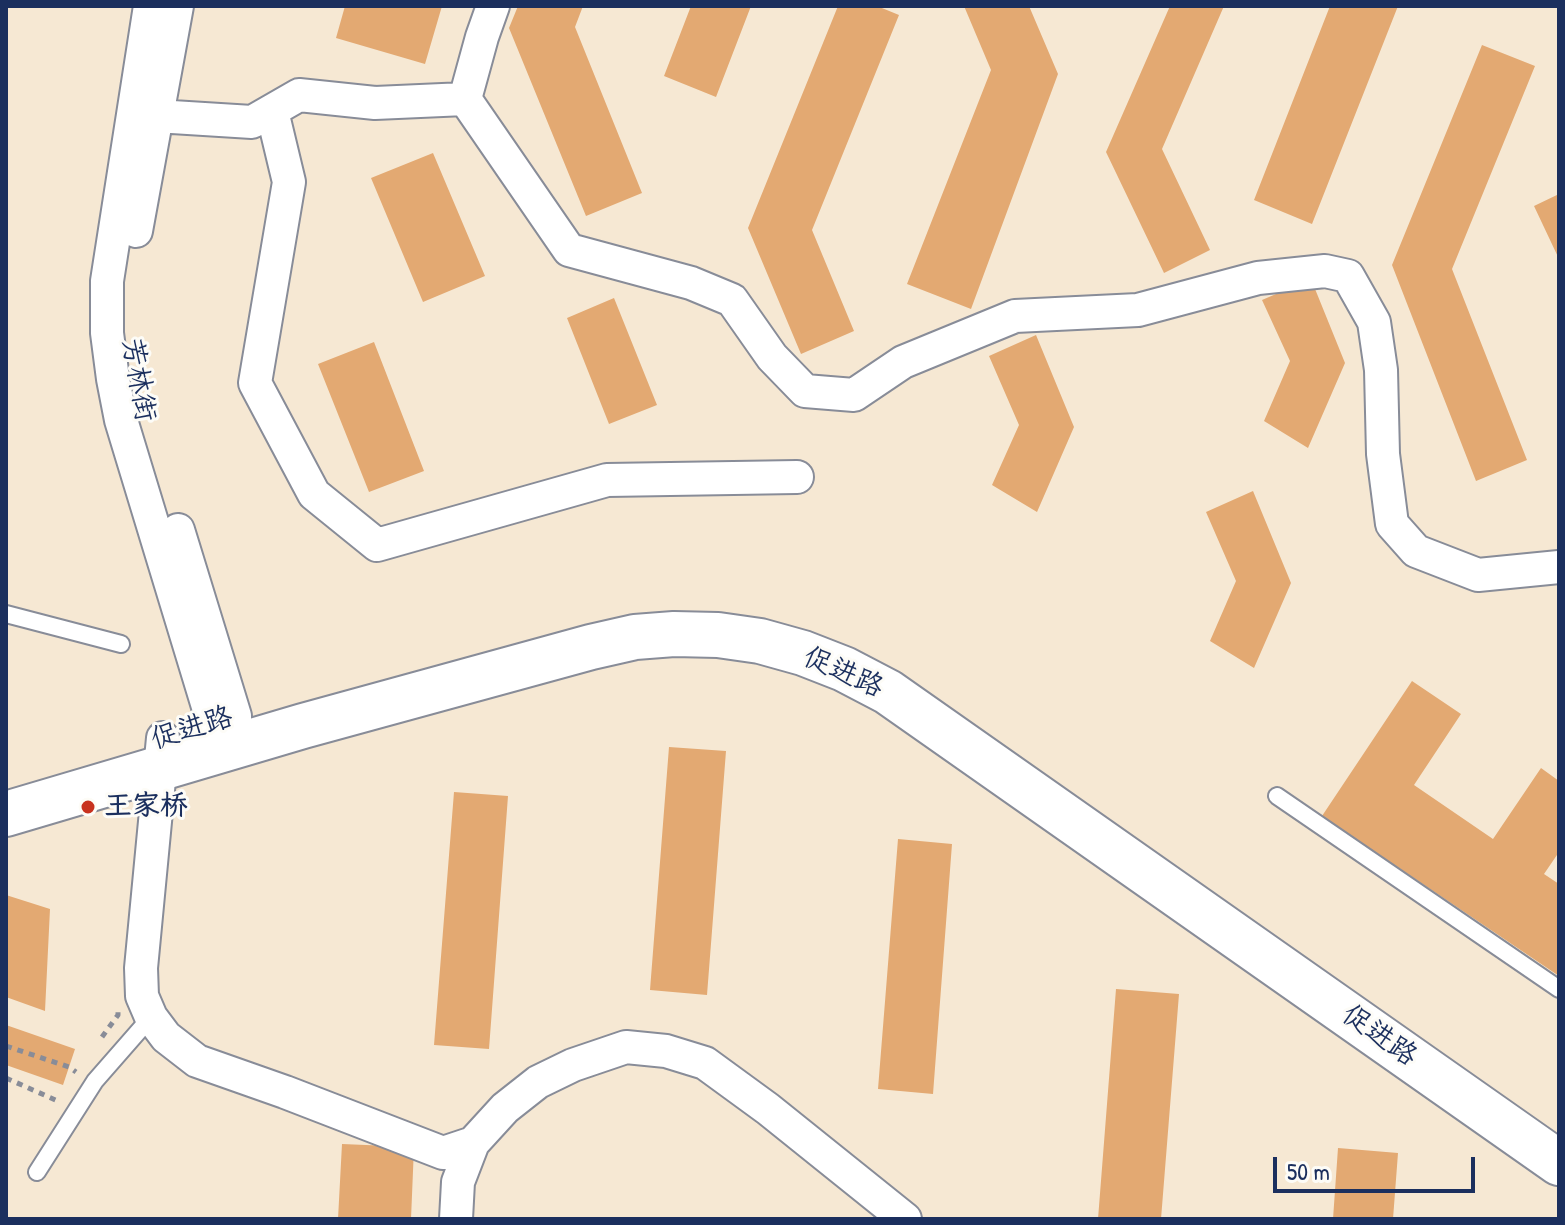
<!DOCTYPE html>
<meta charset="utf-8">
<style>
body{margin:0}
#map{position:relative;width:1565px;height:1225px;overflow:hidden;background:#f6e8d3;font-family:"Patrick Hand",sans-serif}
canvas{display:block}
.frame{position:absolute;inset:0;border:8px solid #1b2f5e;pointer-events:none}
.scale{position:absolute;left:1273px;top:1157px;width:202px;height:36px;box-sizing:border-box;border:4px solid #1b2f5e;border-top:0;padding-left:10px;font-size:24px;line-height:28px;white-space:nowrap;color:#1b2f5e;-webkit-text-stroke:6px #fdfcf7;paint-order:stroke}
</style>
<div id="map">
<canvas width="1565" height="1225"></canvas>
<div class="frame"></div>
<div class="scale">50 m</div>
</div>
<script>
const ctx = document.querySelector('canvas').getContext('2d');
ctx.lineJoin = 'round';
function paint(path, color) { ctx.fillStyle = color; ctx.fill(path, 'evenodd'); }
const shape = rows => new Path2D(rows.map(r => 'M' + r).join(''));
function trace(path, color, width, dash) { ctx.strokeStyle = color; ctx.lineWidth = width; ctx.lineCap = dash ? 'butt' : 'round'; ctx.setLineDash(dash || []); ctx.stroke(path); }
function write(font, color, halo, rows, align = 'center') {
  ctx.font = font + ' "Patrick Hand","LXGW WenKai TC",sans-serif'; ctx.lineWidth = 6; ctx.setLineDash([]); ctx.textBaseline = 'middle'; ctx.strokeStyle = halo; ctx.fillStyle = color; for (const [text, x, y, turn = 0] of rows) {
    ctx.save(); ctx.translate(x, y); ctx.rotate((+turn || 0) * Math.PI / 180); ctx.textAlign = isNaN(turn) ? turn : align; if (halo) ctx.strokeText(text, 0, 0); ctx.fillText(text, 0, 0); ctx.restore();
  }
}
paint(shape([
 [345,6,442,6,425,64,336,38],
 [518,6,583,6,575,27,642,193,586,216,509,28],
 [691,6,751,6,716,97,664,76],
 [838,6,877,6,899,15,812,230,854,331,801,354,748,228],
 [964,6,1029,6,1058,74,971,309,907,284,991,70],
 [1170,6,1224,6,1162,149,1210,250,1164,273,1106,152],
 [1330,6,1398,6,1312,224,1254,200],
 [1482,45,1535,66,1452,269,1527,460,1476,481,1392,265],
 [433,153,485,276,423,302,371,178],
 [1559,194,1559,259,1534,206],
 [1311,279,1345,363,1308,448,1264,421,1290,361,1262,300],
 [614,298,657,405,609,424,567,318],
 [1036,335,1074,427,1037,512,992,485,1019,425,989,356],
 [374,342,424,471,369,492,318,364],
 [1253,491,1291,583,1254,668,1210,641,1236,581,1206,512],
 [1412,681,1461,714,1414,785,1493,839,1541,768,1559,781,1559,852,1544,874,1559,884,1559,976,1322,816],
 [669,747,726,751,707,995,650,990],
 [454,792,508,796,489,1049,434,1045],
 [898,839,952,844,933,1094,878,1089],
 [6,895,50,909,45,1011,6,997],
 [1116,989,1179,994,1161,1219,1098,1219],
 [6,1025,75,1049,63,1085,6,1065],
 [342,1144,414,1147,411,1219,338,1219],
 [1338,1148,1398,1153,1393,1219,1333,1219]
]), '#e3a972');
const service = shape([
 [6,614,121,644],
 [1277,796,1559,989],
 [37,1172,95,1081,151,1017]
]);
const minor = shape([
 [150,6,107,281,107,333,113,379,121,420,213,723,235,746],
 [465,99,482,37,493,6],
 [272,111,289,182,255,383,314,494,377,545,607,480,797,477],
 [156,116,252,122,299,95,375,103,465,99,569,250,691,283,732,300,772,357,805,391,854,395,903,362,1015,316,1138,310,1258,278,1325,271,1348,276,1374,322,1381,370,1383,454,1392,524,1416,551,1478,575,1559,567],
 [136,231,177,6],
 [178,530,235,716,235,746],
 [163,738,141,968,142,996,151,1017,166,1037,197,1061,285,1092,443,1153,473,1143],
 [456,1219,458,1182,473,1143,505,1108,538,1082,573,1065,626,1047,666,1051,705,1063,768,1109,905,1219]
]);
const secondary = shape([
 [6,814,303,726,591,647,635,637,674,634,718,635,760,641,803,653,844,669,888,692,1559,1163]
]);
trace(service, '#888c98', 20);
trace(minor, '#888c98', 36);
trace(secondary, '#888c98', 48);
trace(shape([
 [102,1037,118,1015,118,1012],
 [6,1046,69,1067,76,1072],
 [6,1078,60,1102]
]), '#888c98', 5, [6, 6]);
trace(service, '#fff', 16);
trace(minor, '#fff', 32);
trace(secondary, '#fff', 44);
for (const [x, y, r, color] of [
 [88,807,8,"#c8321e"]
]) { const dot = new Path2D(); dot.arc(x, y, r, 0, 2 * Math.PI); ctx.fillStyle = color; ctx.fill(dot); trace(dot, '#fdfcf7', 3); }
write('28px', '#1b2f5e', '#fdfcf7', [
 ["芳林街",138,380,80],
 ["促进路",843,673,24],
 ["促进路",192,729,-17],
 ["促进路",1379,1036,35]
]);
write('bold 28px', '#1b2f5e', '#fdfcf7', [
 ["王家桥",104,807]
], 'left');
</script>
